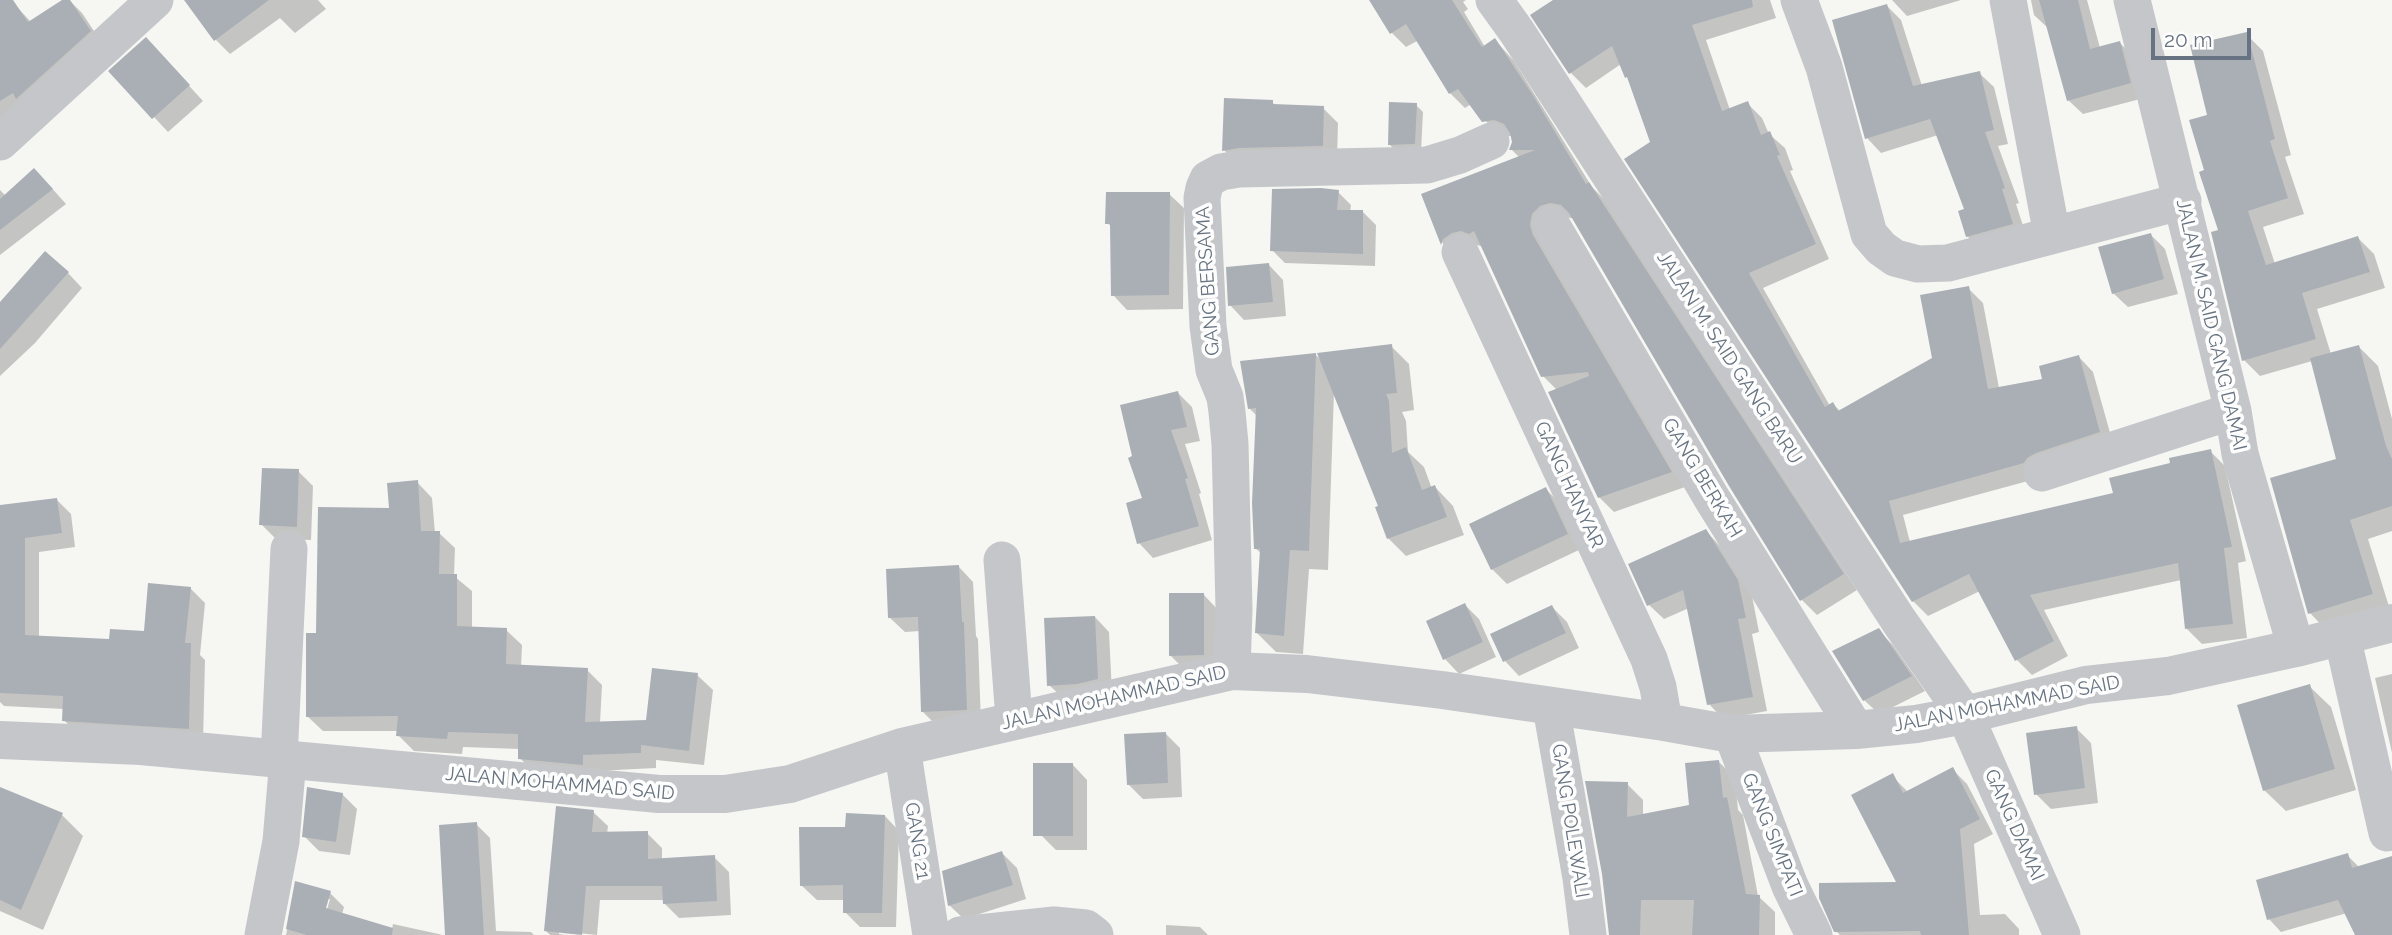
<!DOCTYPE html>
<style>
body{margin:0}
#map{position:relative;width:2392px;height:935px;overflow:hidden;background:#f6f6f3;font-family:Raleway,sans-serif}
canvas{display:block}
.scale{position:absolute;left:2151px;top:28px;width:100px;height:32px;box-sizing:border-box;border:4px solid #677382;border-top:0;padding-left:9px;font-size:21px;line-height:24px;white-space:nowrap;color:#677382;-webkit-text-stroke:5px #fff;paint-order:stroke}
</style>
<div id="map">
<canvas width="2392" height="935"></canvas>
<div class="scale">20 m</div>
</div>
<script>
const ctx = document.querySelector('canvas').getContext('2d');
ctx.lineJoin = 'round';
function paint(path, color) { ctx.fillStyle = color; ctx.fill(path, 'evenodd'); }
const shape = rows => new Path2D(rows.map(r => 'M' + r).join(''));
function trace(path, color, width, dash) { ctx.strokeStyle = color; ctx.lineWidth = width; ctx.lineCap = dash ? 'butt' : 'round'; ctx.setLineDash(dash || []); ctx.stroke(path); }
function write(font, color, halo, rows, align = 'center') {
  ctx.font = font + ' Raleway,sans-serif'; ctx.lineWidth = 7; ctx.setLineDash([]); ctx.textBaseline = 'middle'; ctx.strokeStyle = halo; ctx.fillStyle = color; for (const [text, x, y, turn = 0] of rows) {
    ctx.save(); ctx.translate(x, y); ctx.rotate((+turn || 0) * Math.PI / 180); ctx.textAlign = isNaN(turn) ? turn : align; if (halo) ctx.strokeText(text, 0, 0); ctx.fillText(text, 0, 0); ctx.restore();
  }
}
paint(shape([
 [65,0,69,0,82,13,104,46,0,124,0,16,16,6,31,22],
 [191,0,318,0,326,9,295,33,280,18,230,54,216,40],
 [1370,0,1466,0,1463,2,1468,9,1464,12,1485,47,1495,40,1514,61,1592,187,1604,199,1857,590,1817,615,1802,600,1575,219,1566,217,1685,487,1614,512,1599,497,1557,390,1543,376,1484,247,1477,245,1467,247,1456,257,1443,244,1423,195,1520,158,1511,149,1514,143,1513,136,1499,136,1471,104,1465,108,1450,93,1417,41,1406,47,1391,32],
 [1556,0,1770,0,1776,18,1706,40,1730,110,1747,103,1762,118,1769,134,1785,148,1793,170,1790,171,1829,259,1763,288,1830,406,1833,404,1841,412,1934,359,1968,288,1983,303,1999,388,2045,380,2079,357,2093,372,2114,447,2039,478,1903,515,1910,542,2115,494,2172,464,2210,451,2225,466,2246,561,2238,563,2247,638,2202,644,2187,629,2181,580,2044,610,2068,656,2032,675,2017,660,1980,591,1928,616,1913,601,1652,143,1631,81,1621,64,1586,88,1571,73,1533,15],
 [1892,0,1961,0,1907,16],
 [2031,0,2087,0,2100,48,2120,43,2134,57,2144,98,2083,114,2068,100,2049,29,2034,15],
 [1886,5,1901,20,1922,86,1979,73,1994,87,2008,144,1998,146,2019,203,2016,204,2027,238,1982,250,1967,236,1966,211,1938,135,1881,153,1867,138],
 [2246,34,2263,51,2291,155,2285,157,2304,214,2263,227,2275,264,2358,238,2374,254,2385,288,2317,309,2331,354,2359,347,2378,366,2392,419,2392,531,2368,539,2391,613,2329,633,2310,613,2272,479,2338,461,2312,361,2260,376,2244,360,2220,231,2206,172,2209,117],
 [160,54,203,101,168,132,111,71],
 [1272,102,1276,106,1323,108,1338,123,1337,160,1238,164,1224,150],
 [1416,105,1423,112,1421,151,1396,151,1389,144],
 [49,185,66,204,0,255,0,190,6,196],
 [1338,192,1351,205,1350,212,1363,212,1376,225,1375,266,1285,263,1272,250],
 [1169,194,1184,208,1183,309,1127,310,1113,295,1112,227,1107,223],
 [2150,234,2165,249,2178,294,2128,307,2113,293],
 [1269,265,1283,280,1286,316,1244,320,1230,305],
 [68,273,82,288,35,343,0,376,0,305],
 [1391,346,1409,364,1414,410,1402,412,1406,421,1408,452,1424,467,1432,489,1435,487,1453,506,1464,535,1406,556,1388,538,1381,507,1334,391,1328,570,1309,569,1303,654,1276,652,1257,633,1262,554,1255,548,1257,416,1249,408,1315,354,1322,361],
 [1178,393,1192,407,1200,441,1185,444,1201,493,1199,494,1212,540,1153,558,1139,543,1144,500],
 [298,471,313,486,311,540,276,539,261,524],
 [417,482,432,498,435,533,439,533,455,548,454,576,472,591,472,629,506,630,522,645,521,667,587,670,602,685,600,723,647,722,697,675,713,690,704,765,656,760,656,768,535,774,520,758,520,749,463,747,462,754,414,751,398,735,398,731,323,731,307,716,317,635,391,510],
 [1546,489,1560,504,1581,549,1507,584,1492,569,1471,525],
 [57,500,71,514,75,547,39,552,39,638,111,641,146,633,190,588,205,603,200,655,205,660,203,742,78,735,64,720,64,709,4,706,0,702,0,507],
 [1706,531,1720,546,1752,596,1759,632,1752,634,1767,711,1723,719,1709,704,1689,608,1664,619,1649,605],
 [959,567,973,582,976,636,978,639,981,724,937,726,922,711,920,631,905,632,890,618],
 [1204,595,1218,610,1218,669,1185,670,1170,655],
 [1465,605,1479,619,1496,657,1459,674,1445,659],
 [1552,607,1567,622,1579,648,1519,676,1505,661],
 [1095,617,1109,632,1112,694,1064,699,1049,685],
 [1878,630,1893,645,1925,691,1879,714,1864,700],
 [2392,674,2392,753,2375,678],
 [2309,686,2331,707,2356,790,2286,811,2264,790],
 [2076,728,2091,743,2098,803,2051,809,2036,794],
 [1165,733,1180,748,1182,797,1143,799,1128,784],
 [1719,762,1735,778,1738,810,1743,815,1758,896,1775,912,1775,935,1610,935,1627,784,1643,800,1643,815,1691,806],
 [1073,765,1087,780,1087,850,1056,850,1041,835],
 [1952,769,1967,784,1993,834,1974,844,1980,915,2005,914,2019,929,2019,935,1840,935,1836,931,1899,884,1892,776,1908,792],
 [0,789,62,815,83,836,43,930,0,911],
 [342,794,357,809,350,855,319,851,304,836],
 [593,812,608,826,607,834,647,833,662,848,662,860,714,857,729,872,731,915,679,918,664,903,664,900,600,900,597,935,559,931,559,934,566,935,550,935,546,931],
 [885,816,899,831,896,927,860,927,845,912,845,900,817,900,802,886,847,828],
 [476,824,490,838,496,931,531,932,534,935,447,935],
 [1002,853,1017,868,1026,899,964,919,949,905],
 [2347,855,2360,868,2392,857,2392,935,2357,935,2347,913,2281,932,2269,919],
 [296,883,330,893,344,907,342,914,392,929,393,924,443,935,286,935],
 [327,899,330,899,325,917,322,916],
 [1166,925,1200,927,1208,935,1166,935]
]), '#0003');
paint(shape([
 [0,0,13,0,28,22,62,0,70,0,91,31,16,99,13,93,0,101],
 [184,0,269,0,214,41],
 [1369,0,1452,0,1482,47,1495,38,1534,97,1586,184,1589,182,1844,574,1800,601,1729,486,1569,213,1561,205,1550,203,1540,206,1532,214,1530,225,1533,235,1672,472,1598,498,1548,392,1589,376,1588,372,1541,377,1474,231,1469,234,1461,231,1452,233,1443,239,1441,245,1421,194,1535,150,1509,150,1512,142,1510,133,1504,124,1494,120,1482,122,1458,89,1449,94,1406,24,1390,34],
 [1553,0,1752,0,1753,7,1692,25,1722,111,1748,101,1761,135,1770,131,1780,155,1777,156,1816,244,1749,273,1825,407,1833,402,1838,411,1932,358,1920,295,1969,286,1988,389,2042,379,2039,366,2079,355,2100,432,2036,453,2027,458,2024,463,1889,501,1900,543,2113,493,2109,478,2170,463,2169,458,2211,449,2232,547,2224,548,2233,624,2185,629,2178,563,2030,595,2054,641,2015,661,1969,574,1912,602,1624,159,1650,142,1627,77,1625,78,1612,46,1569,74,1530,15],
 [2039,0,2078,0,2090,49,2120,41,2131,83,2067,101],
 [1887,4,1913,86,1980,71,1994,130,1985,132,2005,188,2002,189,2013,224,1966,237,1958,211,1964,209,1930,119,1865,139,1832,20],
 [2247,32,2275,139,2270,141,2288,198,2248,211,2266,265,2358,236,2370,272,2302,293,2316,339,2242,361,2211,232,2218,230,2199,172,2204,170,2189,120,2207,115,2190,45],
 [146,37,190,85,152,119,108,71],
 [1224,98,1273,100,1273,104,1324,106,1323,146,1239,148,1222,151],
 [1389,102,1417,103,1415,144,1388,145],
 [34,168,53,189,0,230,0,199],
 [1321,188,1339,190,1337,210,1363,210,1363,254,1270,251,1272,189],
 [1106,192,1170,192,1169,295,1111,296,1110,224,1105,224],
 [2151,233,2164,279,2112,294,2098,247],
 [45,251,69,272,0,349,0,302],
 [1269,263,1273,302,1228,306,1226,267],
 [1392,344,1397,393,1386,394,1389,401,1392,453,1406,447,1422,490,1435,485,1447,517,1387,539,1375,507,1378,506,1317,353],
 [2359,345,2386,446,2392,459,2392,506,2350,520,2373,594,2308,614,2270,478,2336,459,2310,358],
 [1316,353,1309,551,1290,550,1284,636,1255,633,1260,549,1254,549,1252,503,1256,408,1248,409,1240,361],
 [1178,391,1187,427,1171,430,1188,478,1185,479,1199,526,1137,544,1126,503,1142,498,1128,458,1132,456,1120,405],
 [262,468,299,469,297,527,259,525],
 [418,480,421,531,440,531,439,574,457,574,457,626,507,628,506,664,588,668,585,722,646,720,652,668,698,673,689,751,641,745,641,753,583,755,583,765,518,759,518,734,448,732,447,739,396,736,398,716,306,717,306,633,316,633,318,507,389,508,387,483],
 [1546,487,1568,534,1491,570,1469,524],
 [57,498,62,533,25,538,25,635,109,639,110,629,144,631,148,583,191,587,185,643,191,643,189,729,62,721,63,696,0,693,0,505],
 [1706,529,1738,580,1746,618,1738,619,1753,697,1707,705,1683,590,1647,606,1628,564],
 [959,565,962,622,964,622,967,710,921,712,918,617,888,618,886,569],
 [1169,593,1204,593,1204,655,1169,656],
 [1465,603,1483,642,1443,660,1426,621],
 [1552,605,1566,633,1503,662,1490,634],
 [1095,616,1098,679,1077,684,1047,686,1044,618],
 [1879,628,1912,676,1863,701,1832,651],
 [2310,684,2335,769,2263,791,2237,705],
 [2077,726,2085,788,2034,795,2026,733],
 [1166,732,1168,783,1127,785,1124,734],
 [1719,760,1723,798,1727,797,1746,894,1760,895,1759,935,1692,935,1694,900,1641,900,1640,935,1609,935,1602,874,1585,781,1628,782,1627,817,1689,805,1685,763],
 [1033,763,1073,763,1073,836,1033,836],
 [1953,767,1980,819,1960,829,1969,935,1921,935,1920,931,1834,932,1819,898,1819,883,1896,882,1851,795,1893,773,1903,793],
 [0,787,63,813,21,910,0,900],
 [307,787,343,793,336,842,302,837],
 [556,806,594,810,592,832,648,831,648,859,715,855,717,901,663,904,662,886,586,886,582,935,544,931],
 [846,813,885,815,882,913,843,913,843,885,800,886,799,827,845,827],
 [477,822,484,935,445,935,439,825],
 [1002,851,1013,885,948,906,942,871],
 [2348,853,2352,868,2392,856,2392,935,2355,935,2338,900,2267,920,2256,880],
 [295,881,331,891,326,908,393,928,392,935,307,935,286,929]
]), '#a9afb5');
trace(shape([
 [1494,0,1517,32,1899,621,1965,715,2062,935],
 [1799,0,1824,67,1869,234,1881,248,1895,258,1918,264,1948,263,2183,201],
 [2008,0,2052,235],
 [2132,0,2233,411,2240,454,2296,648],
 [0,142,155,0],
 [1551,224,1711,497,1856,730],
 [1460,252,1649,659,1658,687,1664,722],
 [2042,473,2233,411],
 [1002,560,1014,719],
 [2342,636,2387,833],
 [1232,671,1234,609,1230,444,1227,412,1225,397,1214,370,1208,326,1202,198,1204,188,1208,179,1221,172,1239,169,1427,165,1460,155,1491,141],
 [1551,707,1581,878,1588,935],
 [1732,734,1790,886,1814,935],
 [902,747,931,935],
 [279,759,289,549],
 [263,935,281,841,288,759],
 [960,935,1054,925,1086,928,1095,935]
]), '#c4c6ca', 37);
trace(shape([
 [0,740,141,746,659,794,725,794,790,784,902,747,1232,671,1307,674,1442,690,1664,722,1732,734,1856,730,1916,724,1965,715,2086,685,2168,676,2296,648,2392,623]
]), '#c4c6ca', 38);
write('19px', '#677382', '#fff', [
 ["GANG BERSAMA",1208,281,-94],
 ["JALAN M. SAID GANG DAMAI",2211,325,77],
 ["JALAN M. SAID GANG BARU",1729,358,57],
 ["GANG BERKAH",1702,478,59],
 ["GANG HANYAR",1569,485,65],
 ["JALAN MOHAMMAD SAID",1114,698,-13],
 ["JALAN MOHAMMAD SAID",2007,704,-11],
 ["JALAN MOHAMMAD SAID",560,784,5],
 ["GANG POLEWALI",1570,821,81],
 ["GANG DAMAI",2014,825,66],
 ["GANG SIMPATI",1772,835,68],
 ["GANG 21",917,841,81]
]);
</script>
